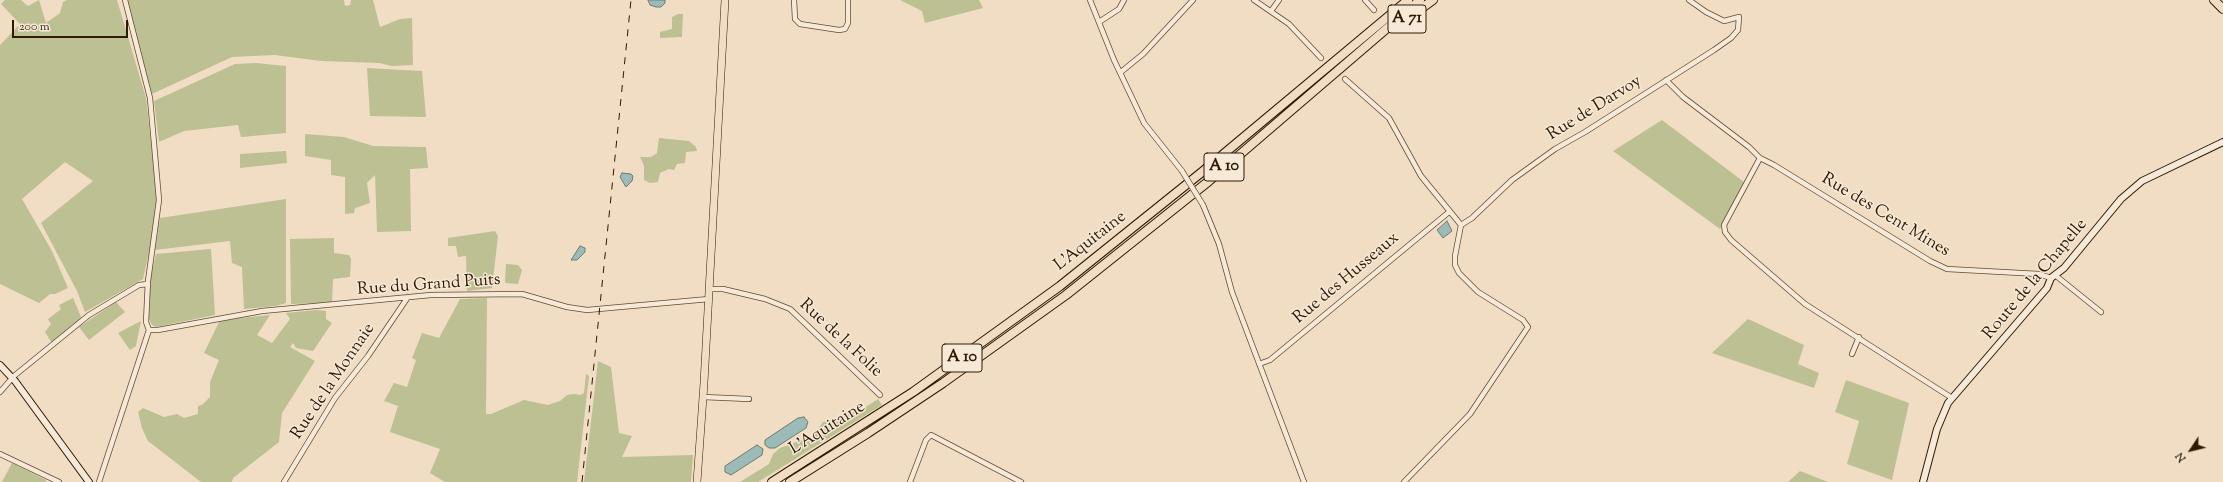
<!DOCTYPE html>
<style>
body{margin:0}
#map{position:relative;width:2223px;height:482px;overflow:hidden;background:#f1ddc3;font-family:"Sorts Mill Goudy",serif}
canvas{display:block}
.north{position:absolute;left:2171px;top:430px;width:40px;height:40px;-webkit-text-stroke:3px #f6e9d8;paint-order:stroke;rotate:235deg;font-size:11px;font-weight:700;line-height:16px;text-align:center;color:#2f1a00}
.north::after{content:'';display:block;margin:auto;width:14px;height:18px;background:#2f1a00;clip-path:polygon(50% 0,100% 100%,50% 72%,0 100%)}
.scale{position:absolute;left:12px;top:20px;width:116px;height:18px;box-sizing:border-box;border:2px solid #2f1a00;border-top:0;padding-left:5px;font-size:12px;line-height:14px;white-space:nowrap;color:#2f1a00;-webkit-text-stroke:3px #f6e9d8;paint-order:stroke}
</style>
<div id="map">
<canvas width="2223" height="482"></canvas>
<div class="north">N</div>
<div class="scale">200 m</div>
</div>
<script>
const ctx = document.querySelector('canvas').getContext('2d');
ctx.lineJoin = 'round';
function paint(path, color) { ctx.fillStyle = color; ctx.fill(path, 'evenodd'); }
const shape = rows => new Path2D(rows.map(r => 'M' + r).join(''));
function trace(path, color, width, dash) { ctx.strokeStyle = color; ctx.lineWidth = width; ctx.lineCap = dash ? 'butt' : 'round'; ctx.setLineDash(dash || []); ctx.stroke(path); }
function write(font, color, halo, rows, align = 'center') {
  ctx.font = font + ' "Sorts Mill Goudy",serif'; ctx.lineWidth = 3; ctx.setLineDash([]); ctx.textBaseline = 'middle'; ctx.strokeStyle = halo; ctx.fillStyle = color; for (const [text, x, y, turn = 0] of rows) {
    ctx.save(); ctx.translate(x, y); ctx.rotate((+turn || 0) * Math.PI / 180); ctx.textAlign = isNaN(turn) ? turn : align; if (halo) ctx.strokeText(text, 0, 0); ctx.fillText(text, 0, 0); ctx.restore();
  }
}
paint(shape([
 [5,0,21,0,28,6,39,0,46,23,60,13,63,2,67,0,117,0,146,98,157,196,150,247,143,279,85,312,77,291,41,223,93,181,65,162,22,199,52,251,68,288,55,294,50,294,39,303,0,284,0,45,20,24,1,4],
 [127,0,344,0,345,6,350,5,351,0,373,0,380,27,400,19,412,18,413,65,392,66,379,63,321,61,275,55,232,57,152,94],
 [900,0,979,0,983,8,925,23,922,11],
 [678,14,683,14,682,37,660,38,660,32,672,29,672,17],
 [256,63,286,66,286,133,241,137,238,125,184,131,159,142,154,101,235,64],
 [367,68,422,71,426,117,370,116],
 [1662,120,1744,182,1720,229,1613,151],
 [305,134,344,137,373,146,426,147,428,168,410,169,411,231,377,232,375,175,367,183,370,203,355,208,354,213,345,214,345,177,331,175,331,160,305,156],
 [659,138,689,141,696,147,697,151,686,152,685,163,677,164,674,170,669,169,660,173,658,182,650,183,644,180,644,166,640,157,651,157,657,153],
 [286,151,287,163,240,168,240,154],
 [286,199,286,303,276,306,244,309,242,267,232,263,230,241,155,250,160,218],
 [495,231,498,236,492,288,467,291,466,256,458,257,456,246,448,246,448,238],
 [334,238,334,253,349,255,351,259,350,277,333,279,332,303,291,304,290,239],
 [211,249,215,315,156,327,152,325,149,319,150,281,156,254],
 [506,264,518,265,522,270,518,284,505,283],
 [73,298,81,317,80,320,52,343,45,332,51,324,48,319,61,309,59,305],
 [487,298,486,414,491,414,524,400,548,405,560,401,567,395,574,394,580,395,584,393,586,374,589,376,577,482,445,482,430,473,440,449,390,432,398,406,384,401,394,383,407,387,416,360,412,358,422,333,439,338,460,299],
 [116,302,125,312,89,340,79,327],
 [316,310,326,311,326,319,332,323,313,351,296,348,293,343,290,347,315,361,282,413,279,442,233,478,232,482,201,482,148,441,142,428,138,412,143,408,164,417,177,414,184,418,198,414,198,406,202,405,210,397,210,382,219,360,204,353,220,320,270,315,257,335,272,343,290,319,286,313],
 [1748,319,1804,345,1798,364,1819,373,1814,388,1712,353],
 [141,321,136,346,130,350,118,333],
 [598,361,611,367,619,433,632,436,622,457,693,455,691,482,584,482],
 [1846,380,1909,403,1892,480,1847,464,1859,421,1835,412],
 [878,399,882,405,758,482,740,482,769,464,773,454,780,448,813,436,823,422,843,418,845,411,858,412],
 [12,463,46,480,46,482,2,482],
 [1800,471,1828,482,1788,482]
]), '#bcc092');
const water = shape([
 [648,0,665,0,665,3,661,7,656,7,650,5,648,0],
 [622,173,631,174,633,176,632,181,626,187,620,177,622,173],
 [1447,221,1452,231,1443,238,1437,230,1447,221],
 [580,246,585,248,585,252,577,260,571,260,580,246],
 [804,417,808,422,806,428,775,448,769,448,765,445,765,440,798,418,804,417],
 [757,445,763,449,762,455,731,475,725,472,725,466,757,445]
]);
paint(water, '#9bbbb8');
trace(water, '#707b6e', 1);
const street = shape([
 [794,0,795,19,800,24,839,30,845,29,848,23,848,0],
 [1090,0,1114,60,1144,123,1182,171],
 [1254,0,1289,24,1321,58],
 [1365,0,1374,10],
 [1271,11,1279,0],
 [1099,22,1119,9,1124,0],
 [1121,72,1143,54,1193,0],
 [1345,79,1389,118,1421,176,1461,225],
 [1666,80,1683,97,1749,147,1760,158,1724,225,1725,232,1731,240,1805,304,1952,398],
 [1760,158,1774,165,1930,261,1947,269,2039,274,2051,278],
 [1203,205,1219,244,1232,292,1304,482],
 [1461,225,1472,218,1512,180,1555,149,1585,132,1714,50,1731,38,1738,30,1739,17,1724,21,1706,12,1689,0],
 [2055,275,2101,312],
 [710,289,723,289,765,299,790,309,880,395],
 [149,330,158,330,262,311,431,295,522,294,567,307,587,310,709,299],
 [1852,354,1859,337],
 [1259,364,1270,360,1449,212],
 [0,392,14,376,89,315,139,285,148,284],
 [703,397,749,399],
 [0,454,59,482],
 [99,482,149,330,146,322,148,281,159,200,150,98,125,0],
 [284,482,335,398,368,356,408,297],
 [910,482,926,440,931,435,1021,482],
 [1404,482,1470,414,1528,327,1523,320,1478,292,1459,273,1455,265,1455,256,1461,225]
]);
const secondary = shape([
 [0,365,15,381,89,482],
 [1923,482,1937,429,1948,403,2047,288,2051,278,2064,268,2121,199,2142,181,2223,142]
]);
const primary = shape([
 [697,482,704,383,725,0]
]);
const highway = shape([
 [2214,0,2223,9],
 [1404,21,1433,0],
 [772,482,913,392,1060,286,1202,172,1408,0],
 [790,482,868,433,943,383,1066,295,1209,181,1420,0]
]);
trace(street, '#604b31', 6);
trace(secondary, '#2f1a00', 8);
trace(primary, '#2f1a00', 8);
trace(highway, '#2f1a00', 10);
trace(street, '#f6e9d8', 4.5);
trace(secondary, '#f6e9d8', 6);
trace(primary, '#f1ddc3', 7);
trace(highway, '#f1ddc3', 8);
trace(shape([
 [582,482,631,0]
]), '#2f1a00', 1, [7, 7]);
const streetBridge = shape([
 [1182,171,1203,205]
]);
trace(streetBridge, '#604b31', 6, []);
trace(streetBridge, '#f6e9d8', 4.5);
for (const [x, y, w] of [
 [1407,19,38],
 [1224,167,40],
 [962,358,40]
]) { const box = new Path2D(); box.roundRect(x - w / 2, y - 14, w, 28, 3); ctx.fillStyle = '#f6e9d8'; ctx.fill(box); trace(box, '#2f1a00', 1); }
write('bold 16px', '#2f1a00', null, [
 ["A 71",1407,19],
 ["A 10",1224,167],
 ["A 10",962,358]
]);
write('17px', '#2f1a00', '#f6e9d8', [
 ["Rue de Darvoy",1595,109,-32],
 ["Rue des Cent Mines",1885,216,31],
 ["L'Aquitaine",1091,242,-38],
 ["Rue des Husseaux",1347,279,-40],
 ["Route de la Chapelle",2036,280,-50],
 ["Rue du Grand Puits",429,286,-4],
 ["Rue de la Folie",840,339,43],
 ["Rue de la Monnaie",334,382,-56],
 ["L'Aquitaine",828,429,-32]
]);
</script>
